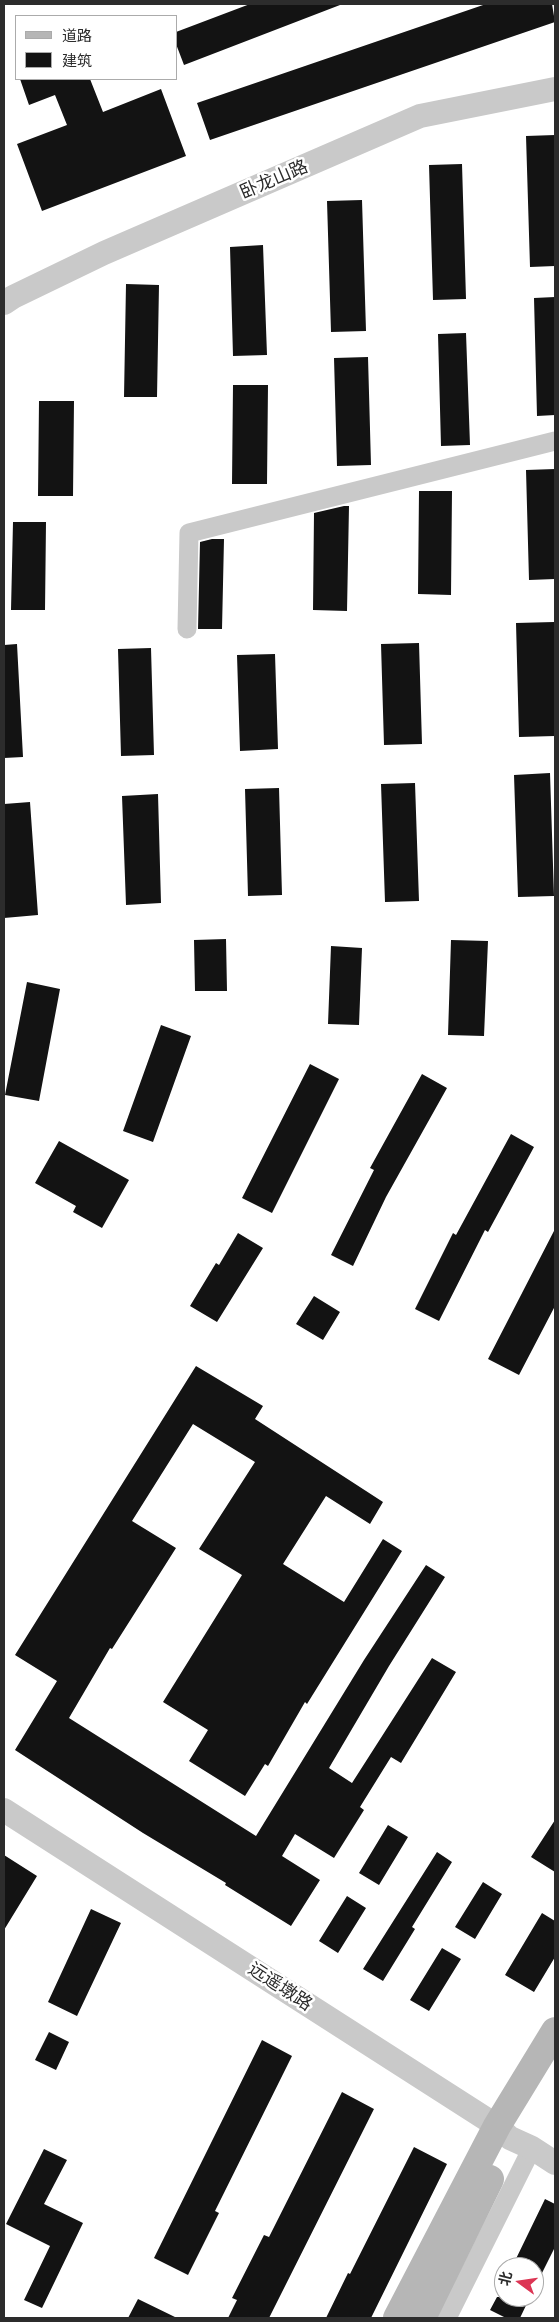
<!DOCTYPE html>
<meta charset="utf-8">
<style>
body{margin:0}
#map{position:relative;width:559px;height:2322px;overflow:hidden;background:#fff;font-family:"PT Sans Narrow","Noto Sans SC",sans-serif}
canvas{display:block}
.frame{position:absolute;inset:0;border:5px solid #2c2c2c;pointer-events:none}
.legend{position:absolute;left:15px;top:15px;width:162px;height:65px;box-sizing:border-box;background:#fff;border:1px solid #ababab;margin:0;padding:6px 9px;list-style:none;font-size:15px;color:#2c2c2c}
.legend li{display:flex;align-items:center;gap:10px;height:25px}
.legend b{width:25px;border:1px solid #ababab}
.north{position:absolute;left:494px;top:2257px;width:50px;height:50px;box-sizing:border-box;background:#fff;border:1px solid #ababab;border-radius:50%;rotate:284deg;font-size:14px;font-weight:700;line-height:20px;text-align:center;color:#2c2c2c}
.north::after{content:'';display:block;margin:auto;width:18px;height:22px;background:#dc3554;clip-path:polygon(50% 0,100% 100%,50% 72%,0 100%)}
</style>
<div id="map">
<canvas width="559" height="2322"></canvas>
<div class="frame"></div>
<ul class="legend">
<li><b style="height:6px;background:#b6b6b6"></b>道路</li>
<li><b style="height:14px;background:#131313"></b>建筑</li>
</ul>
<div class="north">北</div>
</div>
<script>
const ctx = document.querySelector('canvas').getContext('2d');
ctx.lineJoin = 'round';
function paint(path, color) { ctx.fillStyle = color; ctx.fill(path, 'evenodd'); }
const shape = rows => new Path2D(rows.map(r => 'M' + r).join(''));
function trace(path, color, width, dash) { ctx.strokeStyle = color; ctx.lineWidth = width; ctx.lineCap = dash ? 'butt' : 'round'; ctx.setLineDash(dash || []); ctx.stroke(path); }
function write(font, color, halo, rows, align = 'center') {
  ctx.font = font + ' "PT Sans Narrow","Noto Sans SC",sans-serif'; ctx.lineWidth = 5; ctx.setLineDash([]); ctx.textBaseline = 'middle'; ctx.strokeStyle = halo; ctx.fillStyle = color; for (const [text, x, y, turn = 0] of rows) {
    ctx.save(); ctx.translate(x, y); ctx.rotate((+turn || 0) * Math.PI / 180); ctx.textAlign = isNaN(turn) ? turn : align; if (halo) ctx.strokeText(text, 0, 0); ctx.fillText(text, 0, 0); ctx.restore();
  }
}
paint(shape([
 [250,4,340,4,340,5,184,65,176,44,176,32],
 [486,4,552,4,555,22,210,140,197,103],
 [20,79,90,79,103,112,161,89,186,156,42,211,17,144,67,125,55,95,29,105],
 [555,135,555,266,530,267,526,136],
 [462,164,466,299,433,300,429,165],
 [362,200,366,331,331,332,327,201],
 [263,245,267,355,233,356,230,247],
 [126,284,159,285,157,397,124,397],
 [555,297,555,415,537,416,534,298],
 [466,333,470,445,441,446,438,334],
 [368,357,371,465,337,466,334,358],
 [233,385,268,385,267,484,232,484],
 [39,401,74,401,73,496,38,496],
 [555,469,555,579,529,580,526,470],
 [419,491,452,491,451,595,418,594],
 [344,506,349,506,347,611,313,610,314,513],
 [13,522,46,522,45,610,11,610],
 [212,539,224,539,222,629,198,629,200,542],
 [554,622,555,736,519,737,516,623],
 [419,643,422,744,384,745,381,644],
 [17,644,23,757,4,758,4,645],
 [151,648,154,755,121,756,118,649],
 [275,654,278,749,240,751,237,655],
 [550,773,554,896,518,897,514,775],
 [415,783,419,901,385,902,381,784],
 [279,788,282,895,248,896,245,789],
 [158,794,161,903,126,905,122,796],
 [30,802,38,915,4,918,4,804],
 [226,939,227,991,195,991,194,940],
 [451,940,488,941,484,1036,448,1035],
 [331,946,362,948,359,1025,328,1024],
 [27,982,60,989,39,1101,5,1095],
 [161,1025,191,1036,153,1142,123,1131],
 [310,1064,339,1079,272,1213,242,1198],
 [422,1074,447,1088,386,1197,353,1266,331,1255,374,1170,370,1168],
 [511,1134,534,1147,488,1232,485,1230,439,1321,415,1309,453,1233,456,1235],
 [59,1141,129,1180,102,1228,73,1212,76,1206,35,1183],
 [555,1229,555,1306,519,1375,488,1359],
 [238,1233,263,1248,217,1322,190,1306,216,1263,219,1265],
 [314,1296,340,1312,323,1340,296,1324],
 [196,1366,263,1406,255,1419,383,1502,370,1524,326,1496,283,1564,344,1602,383,1539,402,1551,307,1704,305,1702,268,1766,265,1764,245,1796,189,1761,208,1730,163,1702,242,1575,199,1549,255,1462,193,1424,132,1521,176,1548,112,1649,110,1648,69,1718,256,1836,364,1660,426,1565,445,1577,389,1666,329,1768,352,1783,432,1658,456,1672,401,1763,391,1757,360,1807,364,1810,334,1858,295,1834,282,1856,320,1880,291,1926,225,1885,226,1883,143,1833,15,1750,57,1681,15,1655],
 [555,1820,555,1872,531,1857],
 [388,1825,408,1837,379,1885,359,1873],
 [437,1852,452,1862,412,1927,415,1929,383,1981,363,1969],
 [4,1855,37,1876,4,1930],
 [483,1882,502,1894,475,1939,455,1927],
 [347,1896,366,1908,338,1953,319,1941],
 [91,1909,121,1923,77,2016,48,2002],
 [542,1913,555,1921,555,1957,534,1992,505,1975],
 [442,1948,461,1959,429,2011,410,2000],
 [49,2032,69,2042,56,2070,35,2060],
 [262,2040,292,2056,215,2211,219,2213,188,2275,154,2258],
 [342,2092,374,2109,269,2318,228,2318,237,2300,232,2298,264,2235,269,2237],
 [414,2147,447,2164,371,2318,326,2318,348,2273,350,2274],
 [44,2149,67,2160,44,2204,83,2223,42,2308,24,2300,50,2246,6,2224],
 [545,2199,555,2204,555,2247,534,2289,534,2267,512,2267],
 [497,2297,530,2297,520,2318,506,2318,490,2310],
 [138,2299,177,2318,128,2318]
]), '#131313');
trace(shape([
 [187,629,189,533,555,441],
 [447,2318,532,2148]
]), '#c9c9c9', 19);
trace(shape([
 [4,303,13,297,104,253,420,116,555,89],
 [4,1810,497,2126,510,2138,532,2148,555,2163]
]), '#c9c9c9', 24);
trace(shape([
 [397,2318,497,2126,555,2031],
 [422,2318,490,2179]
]), '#b6b6b6', 28);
write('18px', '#2c2c2c', '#fff', [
 ["卧龙山路",274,180,-23],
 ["远遥墩路",280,1987,33]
]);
</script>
